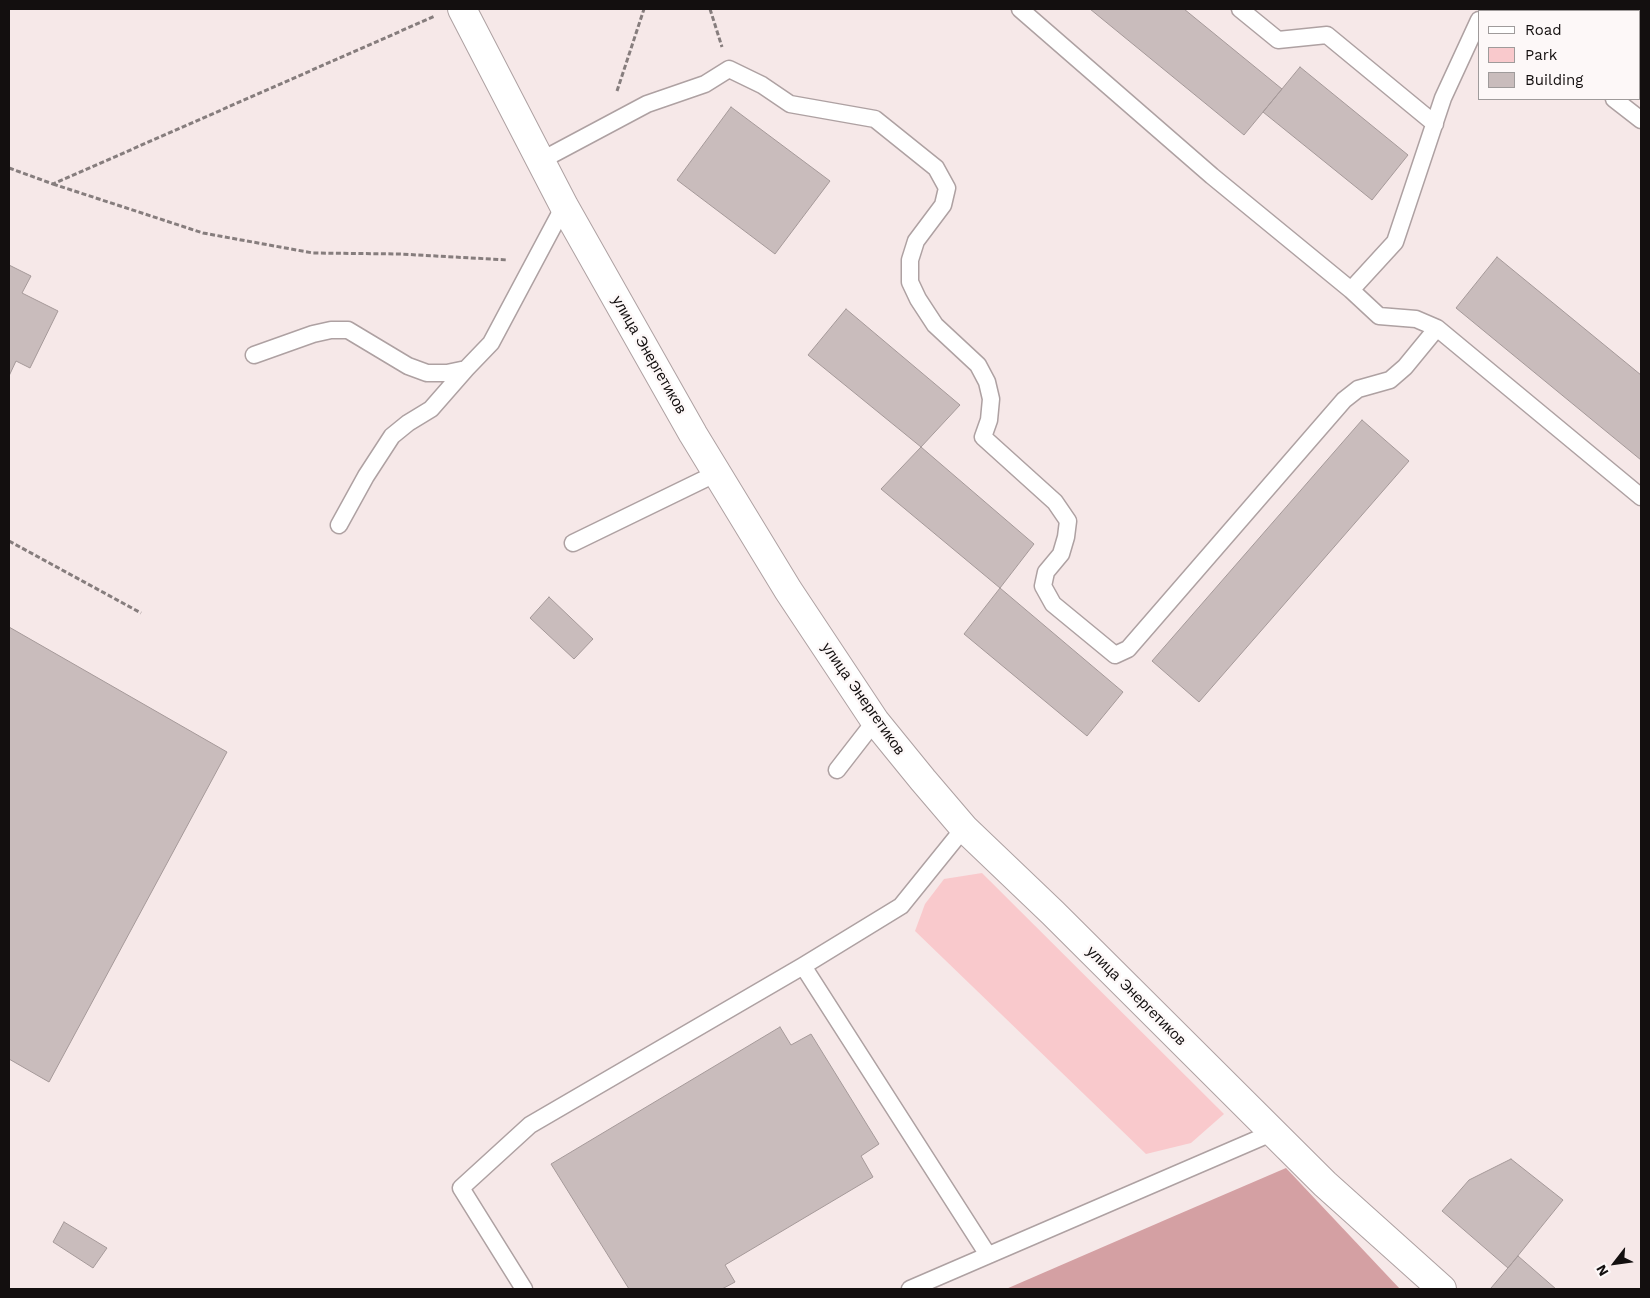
<!DOCTYPE html>
<meta charset="utf-8">
<style>
body{margin:0}
#map{position:relative;width:1650px;height:1298px;overflow:hidden;background:#f6e8e8;font-family:"Work Sans",sans-serif}
canvas{display:block}
.frame{position:absolute;inset:0;border:10px solid #130f0f;pointer-events:none}
.legend{position:absolute;left:1478px;top:10px;width:162px;height:90px;box-sizing:border-box;background:#fdf8f8;border:1px solid #9f9b9b;margin:0;padding:6px 9px;list-style:none;font-size:15px;color:#130f0f}
.legend li{display:flex;align-items:center;gap:10px;height:25px}
.legend b{width:25px;border:1px solid #9f9b9b}
.north{position:absolute;left:1590px;top:1238px;width:50px;height:50px;-webkit-text-stroke:4px #fdf8f8;paint-order:stroke;rotate:240deg;font-size:14px;font-weight:700;line-height:20px;text-align:center;color:#130f0f}
.north::after{content:'';display:block;margin:auto;width:18px;height:22px;background:#130f0f;clip-path:polygon(50% 0,100% 100%,50% 72%,0 100%)}
</style>
<div id="map">
<canvas width="1650" height="1298"></canvas>
<div class="frame"></div>
<ul class="legend">
<li><b style="height:6px;background:#fff"></b>Road</li>
<li><b style="height:14px;background:#f9c9cc"></b>Park</li>
<li><b style="height:14px;background:#c9bcbc"></b>Building</li>
</ul>
<div class="north">N</div>
</div>
<script>
const ctx = document.querySelector('canvas').getContext('2d');
ctx.lineJoin = 'round';
function paint(path, color) { ctx.fillStyle = color; ctx.fill(path, 'evenodd'); }
const shape = rows => new Path2D(rows.map(r => 'M' + r).join(''));
function trace(path, color, width, dash) { ctx.strokeStyle = color; ctx.lineWidth = width; ctx.lineCap = dash ? 'butt' : 'round'; ctx.setLineDash(dash || []); ctx.stroke(path); }
function write(font, color, halo, rows, align = 'center') {
  ctx.font = font + ' "Work Sans",sans-serif'; ctx.lineWidth = 5; ctx.setLineDash([]); ctx.textBaseline = 'middle'; ctx.strokeStyle = halo; ctx.fillStyle = color; for (const [text, x, y, turn = 0] of rows) {
    ctx.save(); ctx.translate(x, y); ctx.rotate((+turn || 0) * Math.PI / 180); ctx.textAlign = isNaN(turn) ? turn : align; if (halo) ctx.strokeText(text, 0, 0); ctx.fillText(text, 0, 0); ctx.restore();
  }
}
paint(shape([
 [982,873,1224,1114,1191,1143,1146,1154,915,931,925,904,944,879]
]), '#f9c9cc');
paint(shape([
 [1286,1168,1400,1289,1006,1289,1172,1217]
]), '#d4a0a3');
const building = shape([
 [1090,9,1184,9,1282,89,1244,135,1090,9],
 [1551,9,1599,9,1597,11,1554,11,1551,9],
 [1300,67,1408,155,1372,200,1263,112,1300,67],
 [731,107,830,181,775,254,677,180,731,107],
 [1497,257,1641,375,1641,460,1456,308,1497,257],
 [9,265,31,276,22,293,58,311,30,368,16,361,9,376,9,265],
 [846,309,960,405,921,447,808,355,846,309],
 [1362,420,1409,461,1199,702,1152,661,1362,420],
 [921,447,1034,544,1000,588,881,489,921,447],
 [1000,588,1123,692,1087,736,964,634,1000,588],
 [549,597,593,639,574,659,530,618,549,597],
 [9,627,227,752,49,1082,9,1059,9,627],
 [780,1027,791,1045,811,1034,879,1144,861,1156,873,1177,725,1265,735,1282,722,1289,629,1289,551,1164,780,1027],
 [1511,1159,1563,1200,1508,1268,1442,1211,1469,1180,1511,1159],
 [64,1222,107,1248,93,1268,53,1242,64,1222],
 [1518,1256,1556,1289,1493,1289,1491,1288,1518,1256]
]);
paint(building, '#c9bcbc');
trace(building, '#a59999', 1);
const lane = shape([
 [1020,9,1212,176,1351,290,1395,242,1443,98,1479,20],
 [1240,9,1278,40,1327,35,1435,124],
 [1499,9,1502,11],
 [1614,99,1641,120],
 [540,161,647,104,705,84,729,69,762,85,790,104,875,119,936,168,947,188,943,205,916,241,910,260,910,282,918,299,935,325,978,365,987,382,991,399,989,420,983,437,1055,502,1068,521,1066,537,1061,554,1046,572,1043,586,1053,604,1115,655,1128,649,1344,400,1358,389,1390,380,1405,367,1437,328],
 [1351,290,1379,316,1416,319,1437,328,1641,497],
 [254,355,313,334,331,330,348,330,408,366,427,373,447,373,466,369,491,343,564,206],
 [339,525,366,476,392,436,408,423,431,409,466,369],
 [573,543,717,473],
 [837,770,875,721],
 [803,966,988,1255],
 [524,1289,461,1188,530,1125,803,966,901,906,964,828],
 [910,1289,1274,1132]
]);
const street = shape([
 [462,9,564,206,693,434,788,590,875,721,923,780,964,828,1053,913,1325,1184,1442,1289]
]);
trace(lane, '#aea1a2', 19);
trace(street, '#aea1a2', 30);
trace(shape([
 [710,9,722,47],
 [617,91,644,9],
 [9,168,53,184,435,16],
 [53,184,203,233,313,253,400,254,508,260],
 [9,541,141,613]
]), '#867d7d', 3, [5, 2.5]);
trace(lane, '#fff', 16);
trace(street, '#fff', 28);
write('15px', '#130f0f', '#fdf8f8', [
 ["улица Энергетиков",649,355,60],
 ["улица Энергетиков",863,699,55],
 ["улица Энергетиков",1136,996,45]
]);
</script>
